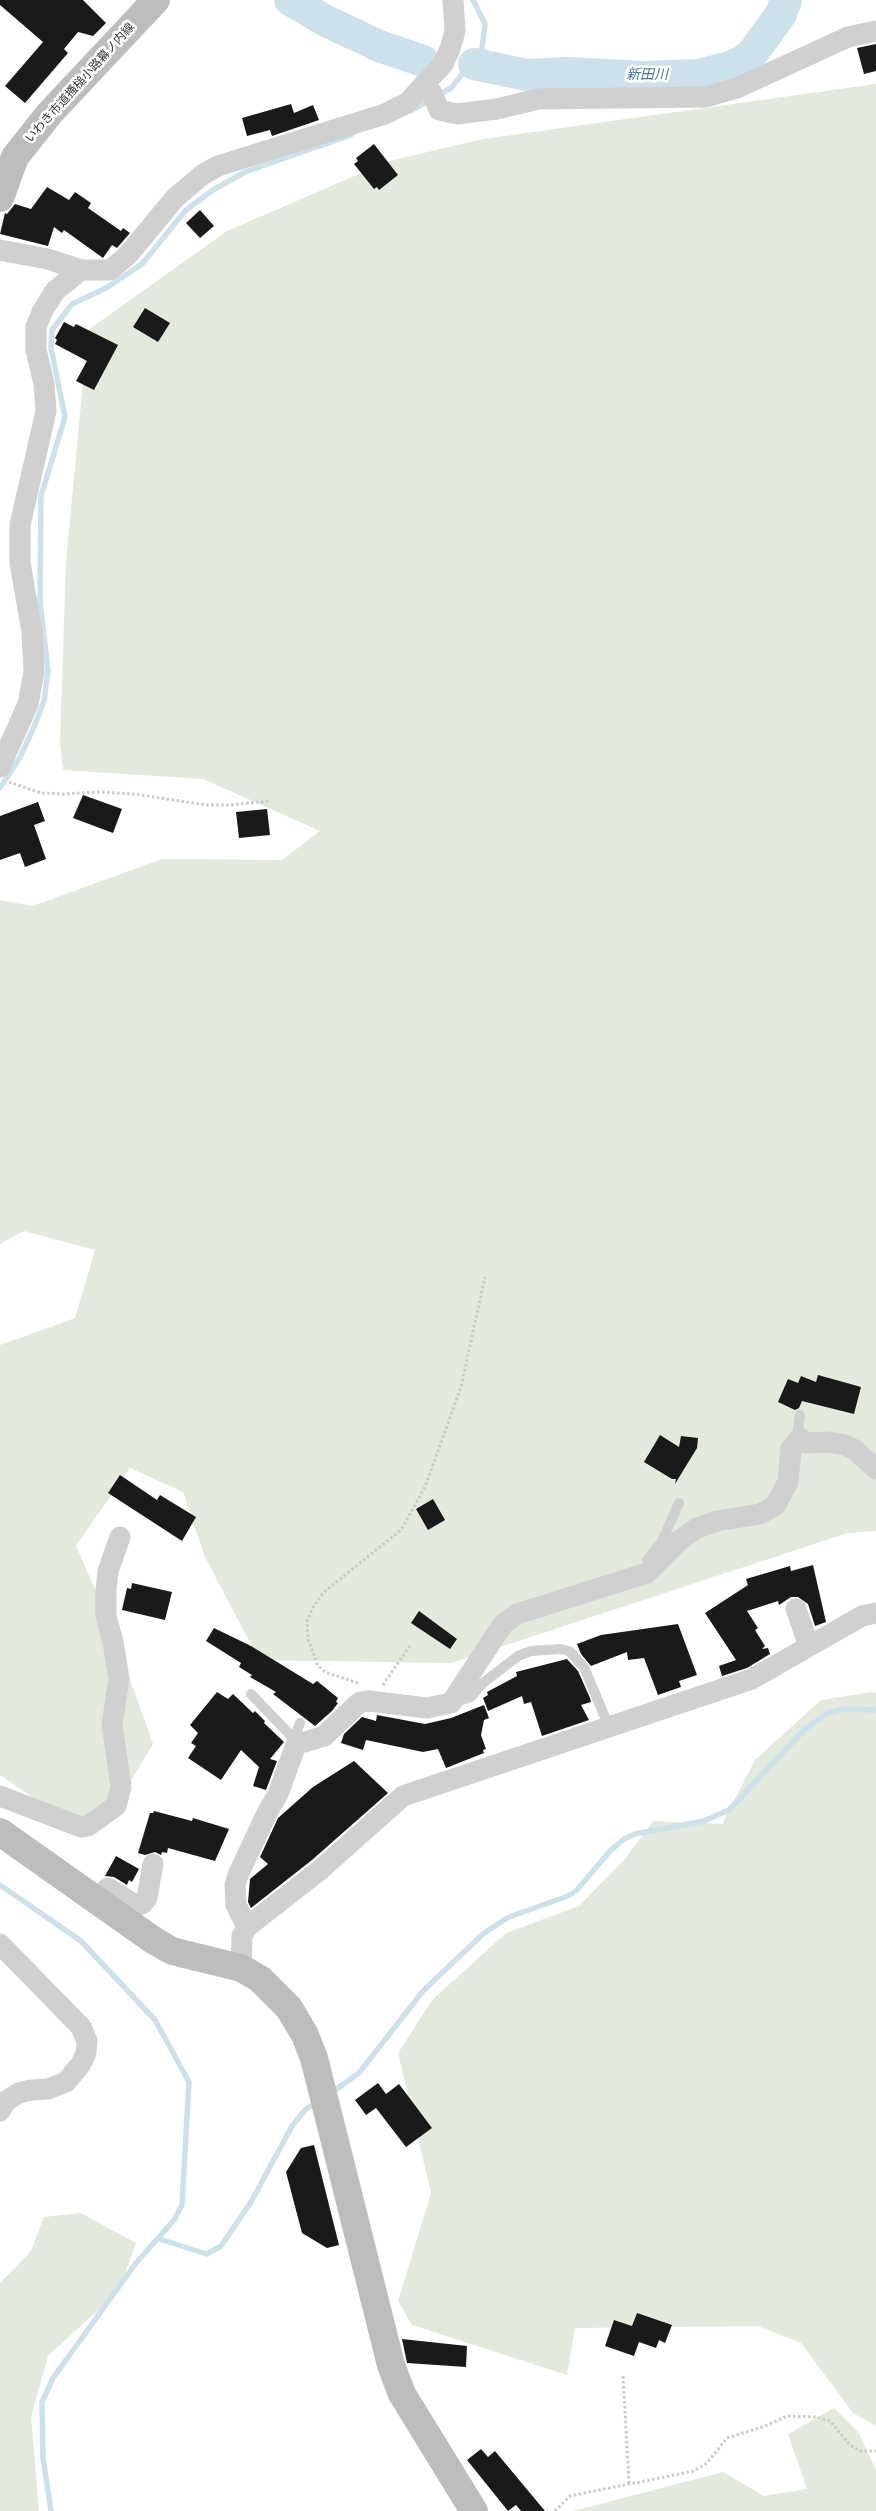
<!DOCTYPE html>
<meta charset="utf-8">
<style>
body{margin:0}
canvas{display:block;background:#fff}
</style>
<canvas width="876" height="2511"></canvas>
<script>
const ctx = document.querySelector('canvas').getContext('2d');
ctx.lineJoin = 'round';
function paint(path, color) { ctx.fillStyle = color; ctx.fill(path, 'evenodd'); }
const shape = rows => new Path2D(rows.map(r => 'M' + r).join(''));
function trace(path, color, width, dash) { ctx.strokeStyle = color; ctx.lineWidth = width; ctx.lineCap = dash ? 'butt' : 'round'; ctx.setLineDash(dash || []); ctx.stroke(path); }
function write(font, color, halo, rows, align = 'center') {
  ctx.font = font + ' "Fira Sans","Noto Sans JP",sans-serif'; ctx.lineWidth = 5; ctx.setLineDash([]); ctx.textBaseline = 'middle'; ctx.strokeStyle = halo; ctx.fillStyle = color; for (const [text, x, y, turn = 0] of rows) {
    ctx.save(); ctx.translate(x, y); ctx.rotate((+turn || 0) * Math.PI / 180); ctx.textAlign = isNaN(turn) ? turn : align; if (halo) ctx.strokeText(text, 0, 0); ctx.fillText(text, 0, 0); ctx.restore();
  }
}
paint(shape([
 [876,84,876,1531,848,1533,451,1663,259,1660,205,1557,183,1492,130,1468,76,1546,108,1618,153,1744,116,1806,72,1825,0,1775,0,1345,75,1318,95,1250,24,1231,0,1244,0,900,33,906,162,859,282,860,320,831,203,779,63,770,60,742,66,562,88,330,227,231,389,161,483,139],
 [872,1692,876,1693,876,2426,853,2413,801,2343,758,2326,575,2328,567,2375,412,2325,398,2301,431,2193,398,2053,433,1999,506,1933,579,1906,625,1859,653,1821,722,1824,755,1760,821,1700],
 [81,2213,136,2243,118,2292,48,2356,31,2417,39,2511,0,2511,0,2283,31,2251,44,2217],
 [834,2408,859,2433,876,2470,876,2511,573,2511,723,2472,764,2496,807,2489,788,2434]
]), '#e3e9dc');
trace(shape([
 [410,111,451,88,482,49,485,24,473,0],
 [0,788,19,759,34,727,44,701,48,671,40,601,41,496,65,417,51,348,52,330,72,304,106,288,142,264,186,210,213,190,245,172,351,135],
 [0,1885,81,1941,155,2020,189,2082,182,2205,174,2220,136,2263,53,2378,42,2402,43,2458,51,2511],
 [331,2093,359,2073,423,1991,484,1933,509,1917,568,1896,576,1891,610,1851,624,1839,635,1834,704,1821,729,1810,805,1729,828,1713,844,1709,876,1710],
 [159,2239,207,2254,221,2246,251,2202,292,2126,306,2109,317,2102]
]), '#cde1ea', 5.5);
trace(shape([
 [290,0,326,21,379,46,423,61],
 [474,64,527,75,567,73,645,77,698,75,730,67,743,61,752,54,781,14,786,0]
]), '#cde1ea', 32);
paint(shape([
 [0,0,83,0,106,23,93,36,78,32,64,49,68,53,25,103,5,86,43,42,0,5],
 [876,44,876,71,864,74,857,48],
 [291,104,294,113,313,105,319,120,272,136,270,130,247,136,242,118],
 [374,144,398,175,379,190,377,187,374,189,354,164,358,161,356,158],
 [47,187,69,200,75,192,91,203,88,208,121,231,123,228,130,233,117,248,112,245,103,258,64,230,62,233,54,227,48,246,0,234,5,213,7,214,15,204,31,209],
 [200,210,214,226,200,238,186,223],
 [145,308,170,323,158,342,133,327],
 [64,322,74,327,76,324,118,345,94,390,76,381,87,361,55,344,57,340,55,338],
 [83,795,122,809,113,833,73,818],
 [38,802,45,821,34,825,46,859,25,867,20,853,0,860,0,816],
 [267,809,270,835,239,838,236,812],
 [818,1375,861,1387,854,1414,802,1401,799,1408,795,1410,778,1402,788,1379,798,1383,801,1376,816,1382],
 [660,1435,679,1447,681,1436,698,1438,697,1448,675,1484,676,1479,672,1479,644,1462],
 [120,1475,157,1500,160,1495,196,1517,182,1541,108,1493],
 [433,1499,445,1520,428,1530,416,1509],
 [813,1565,826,1622,815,1626,808,1604,798,1597,791,1597,779,1605,778,1601,747,1611,758,1628,755,1630,765,1646,762,1649,768,1648,770,1654,747,1668,722,1676,719,1666,736,1660,705,1613,748,1585,746,1579,790,1566,791,1571],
 [132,1583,172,1592,165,1620,122,1610,127,1588,131,1589],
 [419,1611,457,1639,450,1649,411,1623],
 [678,1624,697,1675,679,1681,681,1687,658,1695,644,1658,628,1660,627,1652,591,1666,581,1654,577,1644,601,1635],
 [214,1628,251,1646,313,1684,317,1681,338,1698,336,1702,338,1703,332,1711,315,1726,273,1694,276,1692,250,1677,252,1675,239,1667,241,1663,206,1641],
 [567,1659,578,1671,590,1698,591,1702,581,1705,589,1720,542,1736,531,1702,524,1704,522,1696,488,1711,483,1698,488,1695,487,1692,517,1676,516,1672],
 [217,1692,228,1699,233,1694,253,1713,255,1711,265,1721,264,1723,284,1742,270,1759,277,1761,266,1790,253,1786,259,1767,241,1750,221,1780,188,1758,196,1746,191,1743,198,1733,190,1725],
 [484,1705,489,1718,484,1720,481,1735,486,1749,483,1750,484,1753,446,1768,438,1749,423,1752,366,1740,363,1750,341,1743,344,1734,362,1717,376,1721,377,1715,425,1724,451,1718],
 [354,1761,388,1793,312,1860,251,1908,248,1902,250,1879,268,1864,260,1857,278,1818,313,1787],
 [154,1811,192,1821,193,1818,229,1829,215,1861,168,1848,167,1853,162,1852,161,1855,155,1852,145,1855,138,1853,150,1813,153,1813],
 [116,1856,139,1869,132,1882,129,1880,127,1885,114,1877,105,1876],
 [378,2083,386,2094,399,2084,432,2128,406,2147,376,2108,366,2115,355,2100],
 [314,2145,339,2245,327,2248,302,2233,286,2172,301,2148],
 [637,2313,672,2325,665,2343,659,2340,656,2348,639,2342,634,2356,605,2346,614,2320,632,2326],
 [402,2339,467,2346,466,2367,407,2363],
 [481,2449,488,2457,495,2451,545,2511,521,2511,516,2505,508,2511,467,2460]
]), '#1a1a1a');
trace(shape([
 [9,782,41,793,64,794,97,792,134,794,207,805,228,805,270,801],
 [358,1683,325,1672,318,1666,308,1639,307,1621,313,1607,324,1592,401,1530,425,1487,461,1387,485,1277],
 [383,1685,411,1644],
 [623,2376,629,2483],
 [555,2511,570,2496,694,2471,707,2463,727,2438,765,2426,787,2416,815,2417,830,2421,850,2445,860,2451,876,2451]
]), '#cacaca', 3, [2.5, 2.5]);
trace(shape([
 [800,1438,798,1430,800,1415],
 [647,1560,662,1541,679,1503],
 [251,1694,297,1742,295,1736,300,1723],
 [455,1702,471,1697,483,1683,518,1656,531,1651,561,1649,569,1651,584,1667,609,1727]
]), '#d0d0d0', 10);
trace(shape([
 [424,84,432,93,439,110,457,114,497,109,538,99,706,97,737,88,848,37,876,31],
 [0,250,48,259,81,270],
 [0,767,28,704,34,672,32,632,20,563,20,525,46,411,44,384,36,350,36,327,42,312,55,291,81,270,110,270,127,256,175,198,202,175,218,166,385,114,407,103,443,64,450,49,455,31,453,0],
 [796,1609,809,1646],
 [0,1796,81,1827,88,1826,116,1806,121,1787,112,1724,119,1679,113,1642,106,1616,106,1590,108,1571,120,1537],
 [96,1899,108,1888,135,1905,142,1904,147,1898,153,1864],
 [247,1927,236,1905,235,1885,238,1875,268,1811,278,1794,297,1742,305,1742,324,1736,360,1702,369,1701,427,1708,451,1703,503,1624,517,1614,647,1573,680,1540,697,1528,717,1521,760,1514,775,1506,788,1482,791,1449,800,1438,807,1443,829,1442,845,1445,855,1450,876,1469],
 [0,1944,81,2027,87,2041,86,2053,81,2064,66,2082,48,2089,31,2090,19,2093,6,2101,0,2111],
 [241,1968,242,1936,247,1927,320,1870,403,1796,752,1679,862,1616,876,1613]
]), '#d0d0d0', 21);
trace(shape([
 [0,198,15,157,49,114,156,0],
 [0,1832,153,1940,172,1951,241,1968,260,1979,289,2008,305,2035,314,2058,391,2365,402,2394,474,2511]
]), '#bdbdbd', 28);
write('12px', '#333', '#fff', [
 ["いわき市道搔槌小路幕ノ内線",80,83,-48]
]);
write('italic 14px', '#457890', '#fff', [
 ["新田川",647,75]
]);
</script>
